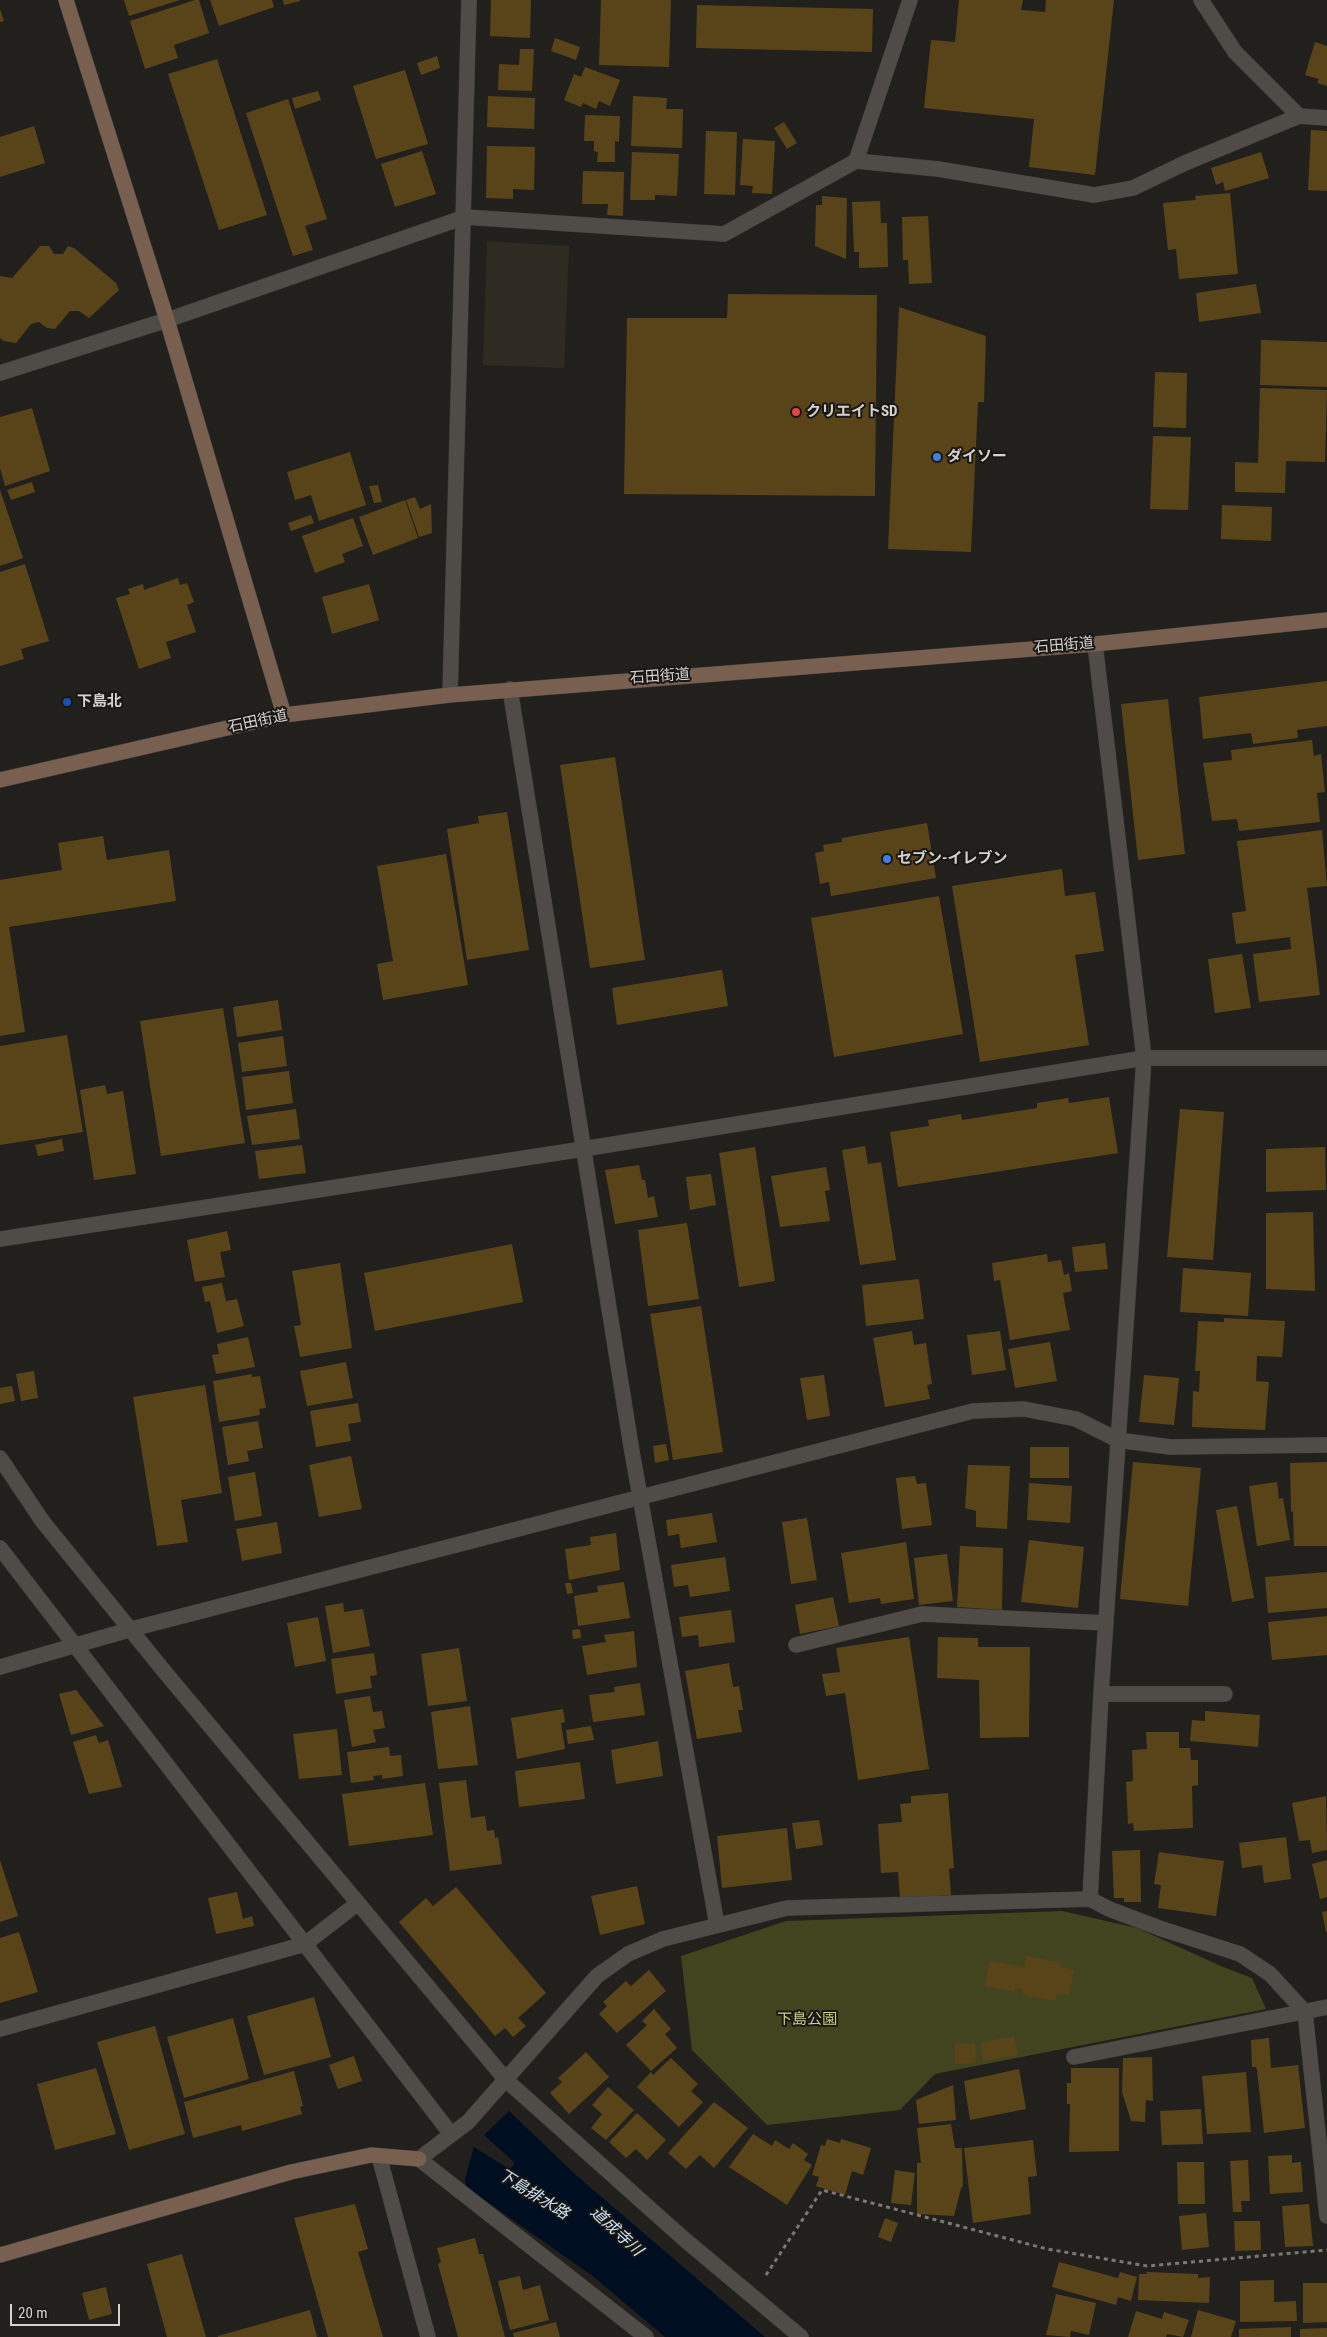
<!DOCTYPE html>
<meta charset="utf-8">
<style>
body{margin:0}
#map{position:relative;width:1327px;height:2337px;overflow:hidden;background:#22201c;font-family:"Roboto Condensed",sans-serif}
canvas{display:block}
.scale{position:absolute;left:10px;top:2304px;width:110px;height:22px;box-sizing:border-box;border:2px solid #d4d2cf;border-top:0;padding-left:6px;font-size:15px;line-height:18px;white-space:nowrap;color:#d4d2cf;-webkit-text-stroke:4px #191613;paint-order:stroke}
</style>
<div id="map">
<canvas width="1327" height="2337"></canvas>
<div class="scale">20 m</div>
</div>
<script>
const ctx = document.querySelector('canvas').getContext('2d');
ctx.lineJoin = 'round';
function paint(path, color) { ctx.fillStyle = color; ctx.fill(path, 'evenodd'); }
const shape = rows => new Path2D(rows.map(r => 'M' + r).join(''));
function trace(path, color, width, dash) { ctx.strokeStyle = color; ctx.lineWidth = width; ctx.lineCap = dash ? 'butt' : 'round'; ctx.setLineDash(dash || []); ctx.stroke(path); }
function write(font, color, halo, rows, align = 'center') {
  ctx.font = font + ' "Roboto Condensed","Noto Sans JP",sans-serif'; ctx.lineWidth = 4; ctx.setLineDash([]); ctx.textBaseline = 'middle'; ctx.strokeStyle = halo; ctx.fillStyle = color; for (const [text, x, y, turn = 0] of rows) {
    ctx.save(); ctx.translate(x, y); ctx.rotate((+turn || 0) * Math.PI / 180); ctx.textAlign = isNaN(turn) ? turn : align; if (halo) ctx.strokeText(text, 0, 0); ctx.fillText(text, 0, 0); ctx.restore();
  }
}
paint(shape([
 [487,241,569,246,564,368,483,365]
]), '#302b22');
paint(shape([
 [1062,1911,1137,1928,1223,1967,1252,1978,1266,2009,935,2074,900,2110,767,2125,692,2050,681,1956,786,1921]
]), '#41441e');
paint(shape([
 [509,2111,577,2176,765,2337,665,2337,594,2277,466,2187,465,2179,474,2147,509,2169,514,2165,514,2162,484,2135]
]), '#000e21');
paint(shape([
 [124,0,180,0,129,16],
 [195,0,199,0,209,33,174,45,178,58,145,69,130,21],
 [210,0,272,0,274,7,219,26],
 [283,0,300,0,300,1,284,5],
 [491,0,531,0,530,38,490,36],
 [601,0,671,0,669,67,599,65],
 [959,0,1023,0,1021,10,1045,12,1046,0,1114,0,1095,175,1029,167,1034,119,924,108,931,40,955,42],
 [697,5,873,9,872,52,696,48],
 [0,9,4,21,0,22],
 [555,38,580,47,576,60,551,51],
 [1315,42,1327,46,1327,86,1317,83,1319,79,1305,75],
 [520,49,534,49,532,91,498,90,499,64,519,65],
 [437,56,440,68,421,75,417,63],
 [217,59,267,215,219,230,168,74],
 [585,67,620,80,610,106,599,101,596,109,583,103,581,107,564,100,574,74,581,77],
 [405,70,428,144,376,159,353,86],
 [318,91,321,100,295,109,292,98],
 [488,96,535,98,534,129,487,127],
 [633,96,667,98,666,109,683,109,682,148,631,146],
 [288,99,327,219,305,226,313,250,293,256,246,113],
 [585,115,620,116,619,142,615,141,615,162,597,162,598,152,594,151,594,141,584,141],
 [784,122,797,143,787,149,774,128],
 [34,126,45,163,0,177,0,137],
 [1311,130,1327,131,1327,191,1308,190],
 [706,131,737,132,735,195,704,194],
 [743,139,775,141,772,194,752,193,753,186,740,185],
 [487,146,535,147,534,190,513,189,513,199,486,198],
 [422,151,436,194,395,207,381,164],
 [632,152,679,154,677,196,655,195,655,200,630,200],
 [1261,152,1269,178,1225,191,1223,182,1216,185,1211,168],
 [583,171,624,172,623,216,607,215,608,204,582,204],
 [1230,193,1238,274,1179,279,1176,249,1168,250,1163,203,1196,200,1195,196],
 [822,196,847,198,846,259,815,246,816,205,822,205],
 [880,201,881,223,887,223,888,267,859,268,859,252,854,252,852,202],
 [928,216,932,283,909,284,908,260,903,260,902,217],
 [40,246,49,246,54,254,63,254,68,246,74,248,116,283,119,290,89,318,79,311,70,311,55,329,47,328,39,322,31,324,16,343,4,341,0,338,0,276,12,278],
 [1256,284,1261,313,1199,322,1196,293],
 [728,294,877,295,875,496,624,494,627,318,727,318],
 [899,307,986,336,984,402,978,402,971,552,888,549],
 [1261,340,1327,342,1327,387,1260,385],
 [1155,372,1187,373,1186,428,1153,427],
 [1260,388,1327,390,1325,462,1286,461,1285,493,1235,492,1235,462,1258,463],
 [32,408,50,471,5,486,0,468,0,417],
 [1153,436,1191,437,1188,510,1150,509],
 [350,452,366,505,319,521,311,495,295,500,287,472],
 [32,482,35,492,11,500,7,490],
 [378,485,382,502,374,503,369,486],
 [0,490,23,558,0,566],
 [415,497,420,509,431,504,432,533,419,537,406,500],
 [405,500,418,538,373,555,359,517],
 [1222,505,1272,507,1271,541,1221,539],
 [311,515,314,523,291,531,288,523],
 [353,518,363,546,342,554,345,562,315,573,302,536],
 [25,564,49,641,21,649,24,659,0,666,0,572],
 [178,578,180,585,187,583,194,602,187,605,196,632,166,642,171,658,139,669,116,598,130,594,128,589,143,584,144,590],
 [369,584,379,620,332,634,322,597],
 [1327,681,1327,726,1297,730,1298,738,1253,744,1251,733,1203,739,1199,697],
 [1168,699,1185,854,1138,860,1121,704],
 [1312,740,1314,756,1321,754,1325,792,1317,793,1320,822,1239,831,1237,819,1212,821,1203,763,1232,760,1231,750],
 [615,757,645,960,590,968,560,765],
 [507,812,529,950,467,960,447,829,479,823,478,816],
 [927,823,936,878,831,896,829,882,820,884,815,853,824,851,823,845,842,842,842,838],
 [1322,830,1327,886,1307,888,1320,995,1259,1002,1253,954,1291,949,1290,937,1236,944,1232,913,1246,911,1237,841],
 [103,836,107,860,169,850,176,901,9,927,25,1032,0,1036,0,880,62,870,58,843],
 [446,854,468,985,383,1000,377,964,393,961,377,866],
 [1062,869,1065,896,1095,892,1104,951,1075,955,1089,1045,980,1062,952,886],
 [939,896,963,1034,834,1057,811,918],
 [1242,954,1251,1008,1215,1013,1208,959],
 [722,970,728,1006,617,1025,612,988],
 [278,1000,282,1030,237,1037,233,1007],
 [223,1008,245,1143,161,1156,140,1021],
 [67,1035,83,1132,0,1145,0,1046],
 [283,1036,287,1066,242,1072,238,1043],
 [289,1071,293,1103,246,1110,242,1077],
 [105,1085,107,1094,123,1091,136,1174,94,1180,80,1090],
 [1109,1097,1118,1153,898,1187,890,1132,929,1126,928,1120,961,1114,962,1120,1037,1108,1037,1103,1068,1098,1069,1103],
 [296,1109,300,1139,252,1145,247,1116],
 [1180,1109,1224,1112,1213,1260,1167,1257],
 [62,1139,64,1151,38,1156,35,1145],
 [302,1145,306,1173,259,1179,255,1151],
 [865,1146,868,1164,881,1162,896,1260,860,1265,842,1150],
 [755,1147,775,1281,739,1287,719,1153],
 [1325,1147,1326,1190,1266,1192,1266,1149],
 [639,1165,642,1180,645,1180,648,1198,654,1196,658,1217,615,1224,605,1170],
 [826,1167,830,1190,825,1191,830,1221,780,1227,771,1176],
 [711,1174,716,1205,690,1210,686,1177],
 [1313,1212,1315,1291,1266,1289,1266,1213],
 [687,1223,699,1299,648,1306,638,1230],
 [227,1231,231,1250,220,1252,225,1277,195,1282,187,1240],
 [1105,1243,1108,1269,1075,1272,1072,1247],
 [512,1244,523,1302,375,1331,364,1273],
 [1047,1254,1048,1262,1061,1260,1064,1275,1069,1273,1072,1291,1063,1293,1070,1330,1010,1340,1000,1280,994,1281,992,1263],
 [340,1263,352,1348,300,1357,294,1326,301,1325,292,1271],
 [1183,1268,1251,1273,1248,1316,1180,1312],
 [919,1279,924,1319,866,1326,862,1285],
 [222,1283,226,1301,237,1299,244,1326,217,1333,210,1301,205,1302,202,1287],
 [701,1306,723,1452,673,1460,650,1314],
 [1224,1318,1285,1321,1282,1357,1257,1356,1256,1381,1269,1382,1265,1430,1192,1427,1193,1391,1199,1392,1200,1371,1195,1371,1198,1321,1224,1322],
 [912,1331,914,1345,926,1343,932,1384,927,1385,930,1399,885,1407,873,1338],
 [1000,1331,1006,1370,972,1375,967,1335],
 [248,1337,255,1367,216,1374,212,1355,219,1354,217,1344],
 [1050,1342,1057,1381,1015,1388,1008,1349],
 [346,1362,353,1398,307,1406,300,1371],
 [34,1371,38,1398,21,1401,16,1374],
 [252,1374,252,1377,260,1376,266,1408,259,1409,260,1415,219,1422,213,1381],
 [824,1375,830,1416,807,1420,800,1378],
 [1144,1375,1179,1378,1174,1425,1139,1422],
 [205,1385,222,1493,181,1500,188,1542,157,1546,133,1397],
 [12,1386,15,1401,0,1404,0,1388],
 [358,1403,361,1422,348,1424,351,1441,316,1447,310,1411],
 [258,1421,263,1448,247,1451,249,1461,228,1465,222,1427],
 [666,1444,669,1460,655,1463,653,1446],
 [1030,1447,1069,1447,1069,1478,1030,1478],
 [351,1456,362,1509,319,1517,309,1465],
 [1133,1462,1201,1468,1188,1606,1120,1599],
 [1327,1462,1327,1546,1294,1546,1293,1512,1291,1511,1290,1463],
 [968,1465,1010,1466,1007,1529,976,1527,976,1511,965,1508],
 [255,1472,262,1516,235,1521,228,1477],
 [915,1476,917,1484,926,1483,932,1525,902,1529,896,1478],
 [1277,1482,1279,1499,1283,1498,1290,1540,1257,1546,1249,1486],
 [1029,1483,1072,1486,1070,1523,1027,1520],
 [1237,1506,1254,1598,1232,1602,1216,1510],
 [712,1513,717,1542,681,1548,679,1534,668,1536,666,1520],
 [807,1518,817,1580,791,1584,782,1522],
 [277,1522,282,1553,242,1561,236,1529],
 [616,1533,620,1570,569,1580,565,1549,591,1545,590,1537],
 [1029,1540,1084,1547,1078,1608,1021,1602],
 [906,1542,914,1599,881,1604,880,1598,849,1603,841,1553],
 [960,1546,1003,1548,1002,1610,957,1607],
 [947,1554,953,1601,919,1605,914,1558],
 [725,1557,730,1591,690,1597,688,1585,674,1587,671,1565],
 [1327,1572,1327,1608,1268,1613,1265,1577],
 [624,1582,630,1618,578,1626,574,1596,598,1592,597,1586],
 [565,1583,571,1583,573,1593,567,1594],
 [833,1597,839,1626,800,1634,795,1605],
 [343,1603,344,1612,363,1609,370,1646,333,1653,325,1606],
 [731,1610,735,1642,699,1647,698,1635,682,1637,679,1617],
 [1327,1616,1327,1655,1272,1660,1268,1622],
 [318,1617,326,1661,295,1667,287,1623],
 [580,1629,581,1638,573,1639,572,1630],
 [634,1631,637,1667,587,1675,582,1646,606,1642,604,1635],
 [909,1637,929,1769,858,1780,845,1693,826,1696,822,1674,840,1672,836,1648],
 [938,1637,978,1638,978,1647,1030,1647,1029,1737,980,1738,979,1680,937,1678],
 [459,1648,467,1701,428,1706,421,1654],
 [374,1653,377,1675,370,1676,372,1688,336,1694,331,1659],
 [729,1663,733,1687,739,1686,743,1710,738,1710,742,1732,697,1739,685,1671],
 [640,1683,645,1715,593,1722,589,1695,615,1692,614,1687],
 [76,1690,104,1726,71,1735,59,1694],
 [370,1696,373,1712,382,1711,385,1728,373,1730,376,1742,352,1747,344,1700],
 [470,1706,478,1765,438,1769,431,1712],
 [563,1709,565,1722,561,1723,565,1749,517,1759,511,1718],
 [1205,1711,1260,1715,1258,1747,1190,1741,1192,1720,1205,1721],
 [591,1726,594,1740,568,1744,566,1730],
 [337,1729,342,1775,299,1779,293,1734],
 [1146,1732,1179,1732,1179,1748,1190,1748,1191,1760,1198,1760,1198,1785,1192,1786,1193,1828,1134,1831,1133,1823,1128,1824,1126,1782,1133,1781,1132,1750,1147,1749],
 [96,1735,99,1743,108,1740,122,1787,89,1794,73,1742],
 [658,1741,663,1776,616,1784,611,1750],
 [389,1747,390,1756,401,1755,403,1776,382,1779,382,1775,373,1776,374,1780,351,1783,347,1752],
 [580,1762,585,1799,519,1807,515,1771],
 [466,1780,471,1818,485,1816,487,1831,494,1830,495,1838,498,1837,502,1864,450,1871,439,1783],
 [425,1783,433,1835,349,1846,342,1794],
 [948,1793,954,1868,949,1869,951,1895,900,1899,898,1872,881,1873,878,1824,902,1822,900,1804,911,1803,911,1796],
 [1326,1796,1327,1850,1312,1853,1310,1840,1299,1841,1292,1803],
 [819,1820,823,1845,796,1849,792,1823],
 [787,1828,792,1880,722,1888,717,1836],
 [1286,1837,1291,1879,1264,1883,1262,1865,1242,1868,1239,1843],
 [1140,1850,1141,1902,1124,1902,1124,1898,1114,1898,1112,1851],
 [1159,1852,1224,1861,1216,1916,1158,1908,1161,1885,1154,1884],
 [0,1860,18,1916,0,1922],
 [1327,1860,1327,1897,1320,1899,1312,1864],
 [637,1886,645,1924,600,1935,591,1896],
 [456,1887,546,1993,518,2018,526,2026,513,2037,505,2028,495,2036,399,1922,426,1898,433,1906],
 [237,1892,243,1919,252,1916,254,1926,216,1934,208,1898],
 [1327,1911,1327,1932,1326,1932,1322,1912],
 [19,1932,38,1992,0,2003,0,1938],
 [1026,1956,1061,1963,1060,1967,1074,1970,1069,1995,1057,1993,1055,2001,1022,1995,1023,1989,1015,1988,1014,1992,985,1986,989,1961,1025,1967],
 [649,1970,666,1991,617,2033,599,2014,607,2006,603,2002,626,1981,631,1986],
 [314,1997,331,2057,264,2075,247,2016],
 [654,2009,671,2029,665,2034,677,2048,651,2071,626,2045,647,2025,642,2021],
 [233,2018,249,2079,184,2098,167,2037],
 [155,2026,185,2134,129,2150,97,2042],
 [1014,2036,1018,2055,983,2061,980,2043],
 [1269,2038,1271,2068,1298,2065,1305,2128,1264,2133,1257,2070,1256,2067,1252,2067,1251,2040],
 [975,2043,976,2063,955,2064,955,2044],
 [586,2052,609,2077,569,2114,550,2093,562,2082,558,2078],
 [354,2056,362,2081,338,2089,329,2065],
 [1152,2057,1153,2101,1146,2100,1145,2122,1131,2121,1122,2092,1123,2058],
 [671,2058,698,2084,691,2091,703,2102,679,2127,637,2087,651,2072,653,2075],
 [96,2068,116,2134,55,2150,37,2084],
 [1071,2068,1119,2068,1119,2151,1069,2152,1070,2104,1067,2104,1067,2083,1071,2083],
 [1019,2069,1026,2109,970,2120,964,2081],
 [294,2071,303,2106,300,2107,302,2114,242,2131,241,2125,193,2138,184,2102],
 [1246,2072,1251,2132,1207,2134,1202,2076],
 [953,2085,956,2120,919,2124,916,2100],
 [608,2087,634,2110,606,2140,591,2128,602,2114,592,2105],
 [714,2102,748,2128,714,2168,700,2155,686,2169,668,2153],
 [1201,2109,1203,2144,1162,2145,1160,2111],
 [637,2113,666,2140,647,2160,636,2149,626,2158,609,2142],
 [951,2124,955,2148,962,2148,963,2186,961,2188,954,2216,917,2214,917,2163,921,2163,917,2128],
 [753,2134,772,2146,775,2140,789,2149,793,2143,808,2154,804,2160,812,2165,787,2205,729,2167],
 [827,2139,840,2143,841,2139,871,2148,863,2175,852,2171,845,2195,816,2186,819,2177,812,2175,821,2145,825,2146],
 [1033,2140,1037,2176,1028,2177,1031,2214,973,2223,964,2148],
 [1292,2155,1292,2163,1301,2162,1303,2192,1270,2194,1268,2156],
 [1248,2160,1250,2201,1241,2201,1242,2212,1233,2212,1230,2161],
 [1177,2162,1204,2162,1205,2204,1178,2204],
 [895,2170,915,2173,911,2205,891,2203],
 [355,2204,368,2249,358,2252,383,2337,328,2337,294,2218],
 [1309,2204,1313,2246,1285,2247,1282,2206],
 [1206,2213,1209,2247,1182,2250,1179,2216],
 [885,2218,898,2223,891,2242,878,2237],
 [1234,2221,1260,2221,1261,2250,1235,2251],
 [475,2238,479,2254,483,2254,505,2337,458,2337,438,2264,441,2262,437,2248],
 [182,2254,206,2337,167,2337,147,2264],
 [1059,2262,1118,2278,1120,2272,1137,2277,1131,2301,1118,2297,1116,2305,1052,2287],
 [1146,2272,1198,2274,1198,2278,1210,2277,1209,2303,1138,2300,1139,2274,1147,2274],
 [520,2276,523,2290,540,2285,549,2320,510,2330,498,2281],
 [1274,2280,1274,2302,1296,2301,1297,2321,1240,2322,1240,2281],
 [1303,2283,1327,2283,1327,2322,1303,2323],
 [106,2287,112,2314,89,2320,82,2293],
 [1056,2294,1096,2303,1089,2335,1071,2331,1070,2337,1046,2335],
 [310,2310,317,2337,218,2337,218,2336],
 [1198,2310,1236,2321,1231,2337,1191,2337],
 [1136,2311,1162,2319,1164,2312,1189,2320,1183,2337,1167,2334,1166,2337,1128,2337],
 [556,2322,560,2337,514,2337,513,2333],
 [1291,2327,1291,2337,1239,2337,1239,2329],
 [1327,2328,1327,2337,1300,2337,1300,2329]
]), '#59441a');
const street = shape([
 [1201,0,1235,52,1299,116],
 [856,161,938,169,1094,195,1133,188,1185,163,1299,116,1327,118],
 [0,373,167,320,465,217,724,234,856,161,910,0],
 [1095,644,1144,1058,1101,1694,1225,1694],
 [510,689,632,1452,717,1925],
 [450,695,469,0],
 [0,1239,583,1149,1144,1058,1327,1058],
 [0,1458,43,1522,164,1671,506,2080,684,2239,801,2337],
 [0,1548,451,2134],
 [796,1645,922,1614,1106,1623],
 [0,1667,132,1629,973,1411,1024,1409,1076,1419,1118,1440,1170,1447,1327,1445],
 [1090,1899,1101,1694],
 [0,2029,305,1944,358,1903],
 [1074,2057,1327,2007],
 [379,2156,428,2337],
 [646,2337,419,2159,468,2122,597,1976,628,1954,663,1939,787,1908,1090,1899,1109,1909,1162,1929,1240,1954,1270,1974,1305,2012,1327,2216]
]);
const secondary = shape([
 [66,0,167,320,284,715],
 [0,780,284,715,450,695,1095,644,1327,620],
 [0,2255,291,2172,371,2155,419,2159]
]);
trace(street, '#3f3d3a', 16);
trace(secondary, '#3f3d3a', 16);
trace(shape([
 [766,2275,822,2190,1047,2249,1147,2266,1327,2250]
]), '#7a7874', 3, [4, 4]);
trace(street, '#4f4c47', 15);
trace(secondary, '#785f50', 15);
for (const [x, y, r, color] of [
 [796,412,5,"#e0444e"],
 [937,457,5,"#3f7fe0"],
 [67,702,5,"#1a4fb4"],
 [887,859,5,"#3f7fe0"]
]) { const dot = new Path2D(); dot.arc(x, y, r, 0, 2 * Math.PI); ctx.fillStyle = color; ctx.fill(dot); trace(dot, '#191613', 2); }
write('bold 15px', '#d4d2cf', '#191613', [
 ["クリエイトSD",806,412],
 ["ダイソー",947,457],
 ["下島北",77,702],
 ["セブン-イレブン",897,859]
], 'left');
write('15px', '#d4d2cf', '#191613', [
 ["石田街道",1064,646,-5],
 ["石田街道",660,677,-4],
 ["石田街道",258,722,-12]
]);
write('15px', '#c9d087', '#191613', [
 ["下島公園",807,2020]
]);
write('italic 16px', '#cce4f8', '#191613', [
 ["下島排水路",533,2195,32],
 ["道成寺川",616,2232,43]
]);
</script>
